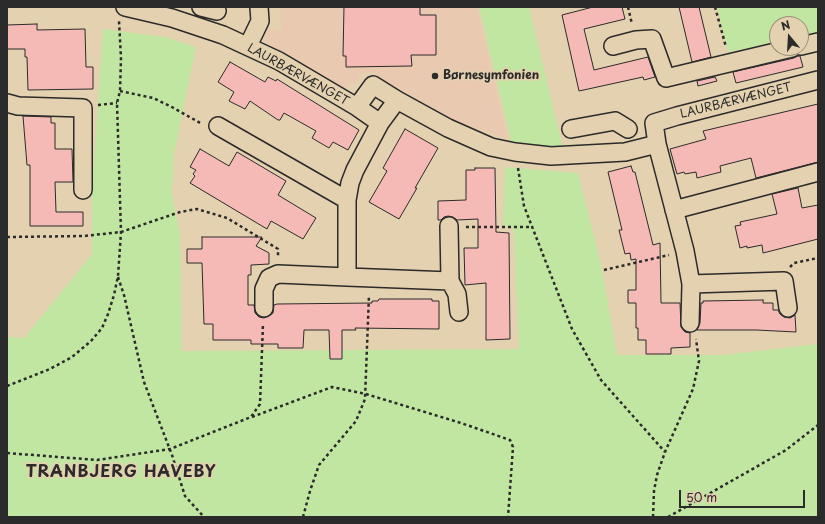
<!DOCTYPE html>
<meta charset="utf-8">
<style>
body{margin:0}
#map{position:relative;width:825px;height:524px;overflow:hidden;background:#e4d1af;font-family:"Playpen Sans",sans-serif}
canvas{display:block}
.frame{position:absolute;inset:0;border:8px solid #2b2b2b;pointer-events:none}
.north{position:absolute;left:769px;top:16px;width:40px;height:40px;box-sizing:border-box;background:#e4d1af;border:1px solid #9a8f7a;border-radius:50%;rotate:342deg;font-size:11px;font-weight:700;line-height:16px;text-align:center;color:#2b2b2b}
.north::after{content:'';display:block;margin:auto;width:14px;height:18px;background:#2b2b2b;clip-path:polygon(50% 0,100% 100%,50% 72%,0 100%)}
.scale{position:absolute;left:679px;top:490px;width:126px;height:18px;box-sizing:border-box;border:2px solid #2b2b2b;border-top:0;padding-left:5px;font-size:12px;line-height:14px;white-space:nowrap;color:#2b2b2b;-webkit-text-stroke:3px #e4d1af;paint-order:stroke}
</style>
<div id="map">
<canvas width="825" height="524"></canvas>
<div class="frame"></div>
<div class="north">N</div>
<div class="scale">50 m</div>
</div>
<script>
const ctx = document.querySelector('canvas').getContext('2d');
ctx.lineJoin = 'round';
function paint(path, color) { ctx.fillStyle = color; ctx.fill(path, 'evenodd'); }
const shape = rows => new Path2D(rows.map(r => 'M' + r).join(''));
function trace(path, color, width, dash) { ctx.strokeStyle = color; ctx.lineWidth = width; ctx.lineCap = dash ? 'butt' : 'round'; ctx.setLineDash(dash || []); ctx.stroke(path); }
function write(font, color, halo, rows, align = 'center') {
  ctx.font = font + ' "Playpen Sans",sans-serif'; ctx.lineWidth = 3.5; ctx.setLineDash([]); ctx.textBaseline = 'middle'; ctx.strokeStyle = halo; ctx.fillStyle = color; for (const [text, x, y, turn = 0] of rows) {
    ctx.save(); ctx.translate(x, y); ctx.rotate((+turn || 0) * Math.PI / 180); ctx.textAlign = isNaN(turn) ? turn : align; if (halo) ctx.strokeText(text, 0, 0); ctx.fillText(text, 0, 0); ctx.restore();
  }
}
paint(shape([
 [280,7,477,7,508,139,453,121,370,72,359,73,359,80,343,89,261,40,269,27,281,32]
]), '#e9cab1');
paint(shape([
 [479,7,529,7,563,148,536,146,511,141],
 [717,7,818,7,818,35,801,38,801,24,777,24,777,43,728,52],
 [103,29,165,37,196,47,174,154,172,193,180,236,182,351,519,349,514,229,503,226,505,167,578,173,601,264,617,355,723,355,818,344,818,517,7,517,7,337,24,338,92,254,92,196]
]), '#c0e6a1');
const building = shape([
 [344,7,420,7,420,15,436,15,436,55,411,55,412,66,346,67,346,56,343,56,344,7],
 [593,7,622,7,625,19,584,29,594,70,648,57,655,77,644,80,643,77,579,91,562,15,593,7],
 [679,7,699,7,711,57,692,62,679,7],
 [37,24,37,30,85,29,86,67,93,67,93,89,28,90,27,57,25,57,25,49,7,49,7,25,37,24],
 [798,56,800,56,803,67,736,83,733,72,794,58,798,56],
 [230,62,265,82,268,77,276,81,277,79,359,130,348,150,333,142,329,148,312,138,316,131,284,113,280,120,278,120,250,101,245,109,229,101,234,92,218,82,230,62],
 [715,77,717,81,698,86,697,81,715,77],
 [818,104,818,162,756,178,751,158,720,166,721,172,697,178,696,172,685,174,684,172,677,174,670,149,706,139,703,131,818,104],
 [23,116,51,117,51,123,55,123,55,149,72,149,73,182,55,182,56,212,83,212,83,226,30,226,30,165,27,165,23,116],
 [405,129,438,148,415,188,417,188,399,219,369,202,387,171,383,168,405,129],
 [200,149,229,166,237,152,286,181,278,195,316,218,303,239,271,221,267,229,190,183,195,176,193,174,196,170,190,167,200,149],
 [631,166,633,172,635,172,653,245,660,243,661,303,680,303,681,327,685,332,690,333,690,347,671,348,671,354,646,354,646,340,638,340,638,328,636,328,636,303,628,303,628,290,636,290,636,259,631,260,630,253,625,254,619,230,622,230,608,172,631,166],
 [475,168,495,168,496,232,509,233,510,339,486,340,486,283,465,285,464,248,478,248,478,219,457,220,453,217,448,216,444,217,441,220,438,220,438,201,466,200,466,170,475,170,475,168],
 [798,188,802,208,818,205,818,239,763,253,762,245,747,248,747,246,740,248,735,226,741,225,740,222,777,214,772,194,798,188],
 [202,237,262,237,256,246,269,253,269,264,251,265,251,275,248,275,248,305,254,305,255,313,259,317,264,318,269,316,273,313,274,305,277,304,372,303,372,301,378,301,379,299,432,299,432,301,439,301,439,329,355,328,356,330,342,330,342,359,330,359,329,330,304,330,303,348,278,348,278,344,251,344,251,340,213,340,213,324,204,324,202,263,187,263,187,249,202,249,202,237],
 [763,300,763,303,773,303,773,310,778,310,780,314,784,317,790,318,795,315,796,332,756,330,697,330,700,323,701,303,703,303,703,301,763,300]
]);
paint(building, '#f6bab6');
trace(building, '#2b2b2b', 1);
const minor = shape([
 [125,7,172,18,223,35,279,61,357,107,380,123,397,100,373,85,357,107],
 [201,7,217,11,216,7],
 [248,46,260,21,259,7],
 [613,46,636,40,652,39,666,78,792,48],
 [801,46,818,42],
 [397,100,448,128,491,147,515,152,551,156,625,152,657,144,654,123,677,116,818,80],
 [7,103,18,106,83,108,83,190],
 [218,126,347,200,350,183,355,170,380,123],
 [571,129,615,121,628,129],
 [657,144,685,251,691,284,690,323],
 [674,210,818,172],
 [449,226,450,281],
 [347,277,450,281,457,294,459,312],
 [691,284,784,281,788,308],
 [264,308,264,289,269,278,278,274,347,277,347,200]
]);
trace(minor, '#2b2b2b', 20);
trace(shape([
 [628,7,632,24],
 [715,7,726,47],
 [120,91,153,98,170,106,202,124],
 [98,105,117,103],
 [518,168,524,206,572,329,601,380,665,452],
 [466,227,532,227],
 [7,237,84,236,121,232,180,212,197,209,227,218,278,249,278,258],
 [790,267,794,263,818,258],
 [604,270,669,255],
 [118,277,124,295,144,382,172,455,185,496,204,517],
 [7,386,50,369,72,357,91,341,102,328,108,314,114,295,118,276,121,232,117,103,120,91,121,58,119,21],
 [252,417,332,387,366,394,461,423,510,440,513,447,508,517],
 [7,453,97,460,170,449,251,417,260,404,263,324],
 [303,517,310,491,319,465,356,421,365,399,369,295],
 [653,517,654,491,657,475,665,452,693,389,699,361,696,339],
 [668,517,786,450,818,425]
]), '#2b2b2b', 2.5, [3, 3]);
trace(minor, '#e4d1af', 17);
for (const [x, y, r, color] of [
 [435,76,4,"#2b2b2b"]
]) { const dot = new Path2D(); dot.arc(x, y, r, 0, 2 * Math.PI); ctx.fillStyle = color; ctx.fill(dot); trace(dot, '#e4d1af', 1.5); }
write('12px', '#2b2b2b', '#e4d1af', [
 ["LAURBÆRVÆNGET",298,75,29],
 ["LAURBÆRVÆNGET",736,101,-14]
]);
write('bold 12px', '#2b2b2b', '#e4d1af', [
 ["Børnesymfonien",443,76]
], 'left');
ctx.letterSpacing = '1px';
write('bold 16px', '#2b2b2b', '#e4d1af', [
 ["TRANBJERG HAVEBY",121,473]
]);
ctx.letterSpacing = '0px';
</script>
